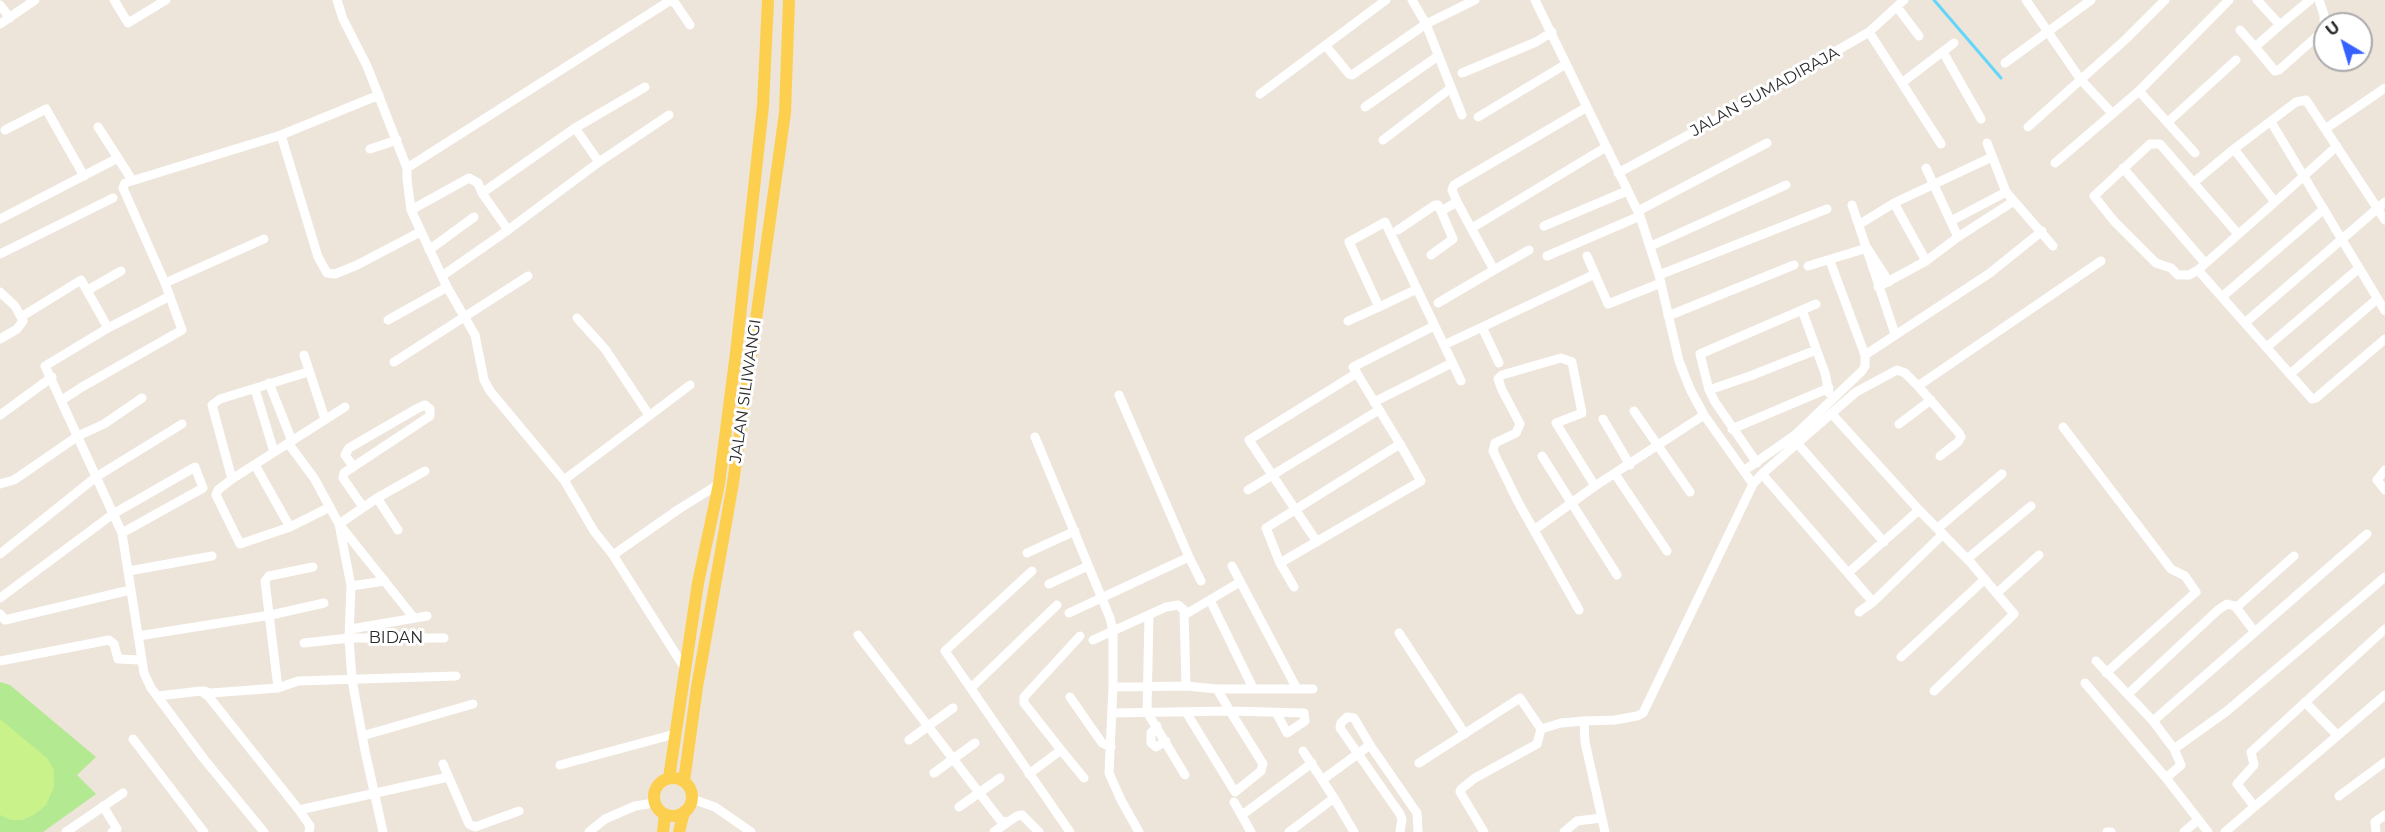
<!DOCTYPE html>
<style>
body{margin:0}
#map{position:relative;width:2385px;height:832px;overflow:hidden;background:#ede4da;font-family:Montserrat,sans-serif}
canvas{display:block}
.north{position:absolute;left:2313px;top:12px;width:60px;height:60px;box-sizing:border-box;background:#fff;border:2px solid #aaa;border-radius:50%;rotate:322deg;font-size:16px;font-weight:700;line-height:24px;text-align:center;color:#2a2a2a}
.north::after{content:'';display:block;margin:auto;width:21px;height:27px;background:#3561ff;clip-path:polygon(50% 0,100% 100%,50% 72%,0 100%)}
</style>
<div id="map">
<canvas width="2385" height="832"></canvas>
<div class="north">U</div>
</div>
<script>
const ctx = document.querySelector('canvas').getContext('2d');
ctx.lineJoin = 'round';
function paint(path, color) { ctx.fillStyle = color; ctx.fill(path, 'evenodd'); }
const shape = rows => new Path2D(rows.map(r => 'M' + r).join(''));
function trace(path, color, width, dash) { ctx.strokeStyle = color; ctx.lineWidth = width; ctx.lineCap = dash ? 'butt' : 'round'; ctx.setLineDash(dash || []); ctx.stroke(path); }
function write(font, color, halo, rows, align = 'center') {
  ctx.font = font + ' Montserrat,sans-serif'; ctx.lineWidth = 6; ctx.setLineDash([]); ctx.textBaseline = 'middle'; ctx.strokeStyle = halo; ctx.fillStyle = color; for (const [text, x, y, turn = 0] of rows) {
    ctx.save(); ctx.translate(x, y); ctx.rotate((+turn || 0) * Math.PI / 180); ctx.textAlign = isNaN(turn) ? turn : align; if (halo) ctx.strokeText(text, 0, 0); ctx.fillText(text, 0, 0); ctx.restore();
  }
}
paint(shape([
 [0,682,10,685,96,757,77,775,96,794,43,832,0,832]
]), '#b2e991');
paint(shape([
 [0,719,47,758,54,770,54,787,46,805,34,815,22,820,11,820,0,815]
]), '#c9f28b');
trace(shape([
 [1934,0,2001,78]
]), '#62d6fa', 3);
trace(shape([
 [114,0,128,23,166,0],
 [337,0,343,19,367,66,407,168],
 [671,0,407,168,407,179,411,210,447,287,475,335,484,380,490,391,564,480,594,531,613,555,684,667],
 [673,0,690,25],
 [1412,0,1426,24,1462,115],
 [1535,0,1640,216,1659,275,1679,361,1690,389,1704,415,1753,484,1643,713,1637,716,1615,720,1584,721,1585,742,1605,832],
 [2026,0,2081,80,2112,113],
 [2257,0,2280,25,2310,0],
 [0,5,10,18],
 [1897,7,1919,36],
 [0,24,35,0],
 [2280,25,2255,47,2275,71,2279,70,2324,30,2324,15,2319,0],
 [2240,30,2255,47],
 [1869,32,1941,144],
 [1326,46,1349,74,1352,75,1426,24,1475,0],
 [1943,52,1981,119],
 [2005,63,2091,0],
 [1462,73,1536,42,1552,32],
 [1903,82,1954,43],
 [2139,91,2195,153],
 [1260,94,1386,0],
 [379,95,281,135,318,257,327,273,335,274,357,265,420,232],
 [1365,107,1438,56],
 [1478,117,1566,64],
 [2168,122,2236,60],
 [2271,122,2385,311],
 [98,127,118,158],
 [2028,127,2126,39,2165,0],
 [575,128,599,162],
 [2325,129,2385,88],
 [5,130,46,109,84,176],
 [1383,140,1451,88],
 [1987,143,2006,192,2053,246],
 [370,149,397,140],
 [2234,149,2275,202],
 [2055,163,2139,91,2229,0],
 [1926,168,1958,237],
 [2123,168,2205,263],
 [1618,173,1736,109,1869,32,1904,0],
 [2193,183,2234,149,2296,102,2306,100,2385,220],
 [482,193,508,230],
 [1894,203,1926,261],
 [1852,205,1895,334],
 [411,210,469,178,478,183,482,193,575,128,645,87],
 [1638,211,1767,143],
 [0,219,118,158,132,180],
 [1951,221,2006,192],
 [1860,224,1894,203,1992,157],
 [1544,226,1627,191],
 [1472,228,1606,147],
 [1398,230,1435,205,1438,205,1441,211,1457,202],
 [2238,234,2160,144,2150,144,2094,196,2114,221,2156,263,2171,268,2178,275,2189,275,2198,270,2275,202,2337,146],
 [1651,246,1786,185],
 [429,250,474,217],
 [0,254,113,198],
 [1431,255,1453,239,1441,211],
 [1547,256,1640,216],
 [1587,256,1608,304,1661,283],
 [1830,261,1865,355],
 [1808,266,1867,248,1889,282],
 [1494,270,1529,250],
 [2198,270,2312,399,2316,398,2385,339],
 [1659,275,1827,209],
 [442,276,508,230,599,162,669,115],
 [165,283,264,239],
 [1878,287,1926,261,1958,237,2014,201],
 [1417,289,1379,307,1349,242,1385,222,1417,289,1444,345],
 [88,290,121,271],
 [0,292,15,306,23,321,17,329,0,339],
 [170,296,108,328,45,366,122,533,144,673,151,688,204,759,264,832],
 [2223,296,2324,209],
 [1438,303,1494,270,1457,202,1452,190,1454,185,1587,107],
 [1802,310,1825,373,1829,393],
 [1668,316,1794,265],
 [21,317,81,280,108,328],
 [577,318,605,349,649,415],
 [388,320,447,287],
 [1348,321,1379,307],
 [2246,322,2385,202],
 [1482,327,1499,363],
 [2267,347,2358,269],
 [304,355,325,419],
 [394,362,528,276],
 [2290,374,2377,299],
 [1461,381,1444,345,1595,274],
 [269,383,292,441],
 [1918,386,2101,261],
 [255,389,274,452],
 [1709,390,1750,376,1816,350],
 [62,400,82,387,182,330,165,283,123,188,125,183,281,135],
 [1374,402,1452,363],
 [1634,411,1690,492],
 [1831,413,1919,510,1971,563,2014,614,1934,691],
 [0,415,52,377],
 [1603,419,1630,465],
 [1899,424,1931,400],
 [2063,427,2171,569,2185,576,2196,592,2106,673],
 [1732,429,1829,388],
 [1035,437,1110,618,1113,632,1113,687,1109,773,1121,800,1139,832],
 [288,443,314,478,339,524,414,618],
 [1797,443,1884,542],
 [1400,444,1266,528,1280,563,1421,481,1400,444,1353,367,1434,326],
 [1542,456,1617,575],
 [1757,463,1715,402,1709,390,1700,354,1816,304],
 [255,465,290,527],
 [353,466,345,455,349,448,418,408,425,405,430,409,430,416,344,473,343,478,363,507],
 [1745,470,1795,435,1862,371,1865,366,1865,355,1990,273,2042,231],
 [2385,470,2377,480,2385,490],
 [1615,474,1667,551],
 [1762,474,1873,602],
 [232,479,212,405,220,399,308,372],
 [564,480,690,385],
 [0,484,14,480,78,436,104,424,142,398],
 [1753,484,1762,474,1856,392,1897,370,1905,373,1918,386,1959,433,1961,437,1958,442,1940,456],
 [1248,490,1379,410],
 [377,498,398,530],
 [330,507,290,527,240,544,216,495,218,490,232,479,345,407],
 [1938,528,2002,474],
 [1534,530,1595,486,1704,415],
 [1317,542,1249,440,1357,373],
 [1027,553,1075,531],
 [0,554,96,477,182,424],
 [613,555,679,509,719,484],
 [1189,557,1201,581],
 [1967,559,2031,506],
 [1280,563,1294,587],
 [1232,566,1297,689],
 [313,567,269,576,265,581,278,688,298,681,456,676],
 [129,571,212,556],
 [1032,571,945,651,1070,832],
 [1848,573,1919,510],
 [1049,584,1088,566],
 [351,586,385,581],
 [1997,593,2039,555],
 [0,598,113,514,195,467,203,488,122,533],
 [1210,600,1253,688],
 [2235,606,2254,631],
 [1579,610,1518,502,1493,451,1495,443,1516,433,1520,424,1502,390,1498,379,1502,375,1561,358,1572,362,1582,413,1556,423,1595,486],
 [1859,612,1873,602,1943,534],
 [1069,613,1189,557,1119,395],
 [0,614,5,620,130,590],
 [1186,614,1240,582],
 [1149,615,1147,712,1185,775],
 [351,629,427,616],
 [1399,633,1465,734],
 [858,635,997,816,1001,821,1008,822,1017,816,1022,815,1039,832],
 [138,636,271,615,324,603],
 [1093,640,1166,607,1178,605,1184,610,1186,686,1113,687],
 [304,643,349,638,444,638],
 [1901,657,1985,579],
 [0,661,109,640,114,644,118,659,140,660],
 [2096,661,2153,721,2174,749,2181,765,2166,778],
 [2085,683,2166,778,2208,832],
 [1186,686,1217,689,1230,711,1304,713,1305,721,1287,733,1277,714],
 [971,688,1057,605],
 [1217,689,1313,689],
 [204,691,211,693,278,688],
 [2128,694,2218,610,2227,604,2235,606,2239,605,2294,556],
 [158,696,201,691,209,697,299,810,310,826,309,832],
 [1070,697,1102,743,1111,747],
 [2305,702,2337,735],
 [1112,713,1230,711,1263,764,1261,771,1235,792,1186,712],
 [2153,721,2367,534],
 [1157,726,1151,733,1151,743,1156,747,1166,741],
 [362,736,473,704],
 [133,739,204,832],
 [909,740,953,708],
 [2174,749,2227,711,2385,577],
 [1061,750,1084,778],
 [1303,751,1334,798,1354,832],
 [1419,763,1520,698,1541,729],
 [443,764,469,824,475,827,519,811],
 [560,765,675,734],
 [934,773,975,743],
 [1029,774,1061,750,1024,703,1024,697,1080,636],
 [1322,780,1370,745],
 [2339,796,2385,762],
 [692,799,715,807,751,832],
 [1234,802,1251,832],
 [103,806,117,829,112,832],
 [2254,806,2237,784,2254,765,2251,752,2385,629],
 [959,807,1000,778],
 [299,810,448,777],
 [1242,815,1312,763],
 [66,832,123,793],
 [383,832,365,751,352,680,349,638,351,586,339,524,377,498,425,471],
 [589,832,605,819,635,806,654,803],
 [994,832,1008,822],
 [1289,832,1334,798],
 [1400,832,1402,819,1400,814,1340,728,1341,723,1347,717,1354,718,1370,745,1417,813,1418,832],
 [1484,832,1460,792,1461,789,1475,778,1537,744,1541,729,1561,723,1584,721],
 [1564,832,1577,821,1601,818],
 [2107,832,2111,832],
 [2184,832,2198,820],
 [2225,832,2385,695],
 [2376,832,2375,822,2385,815]
]), '#fff', 9);
trace(shape([
 '654 797a19 19 0 1 1 38 0a19 19 0 1 1-38 0Z',
 [669,778,698,583,719,484,736,353,763,106,768,0],
 [684,781,697,687,733,483,785,113,789,0],
 [663,832,665,814],
 [679,832,684,812]
]), '#fdcf4f', 12);
write('16px', '#2a2a2a', '#fff', [
 ["JALAN SUMADIRAJA",1765,92,-29],
 ["JALAN SILIWANGI",746,391,-82],
 ["BIDAN",396,638]
]);
</script>
